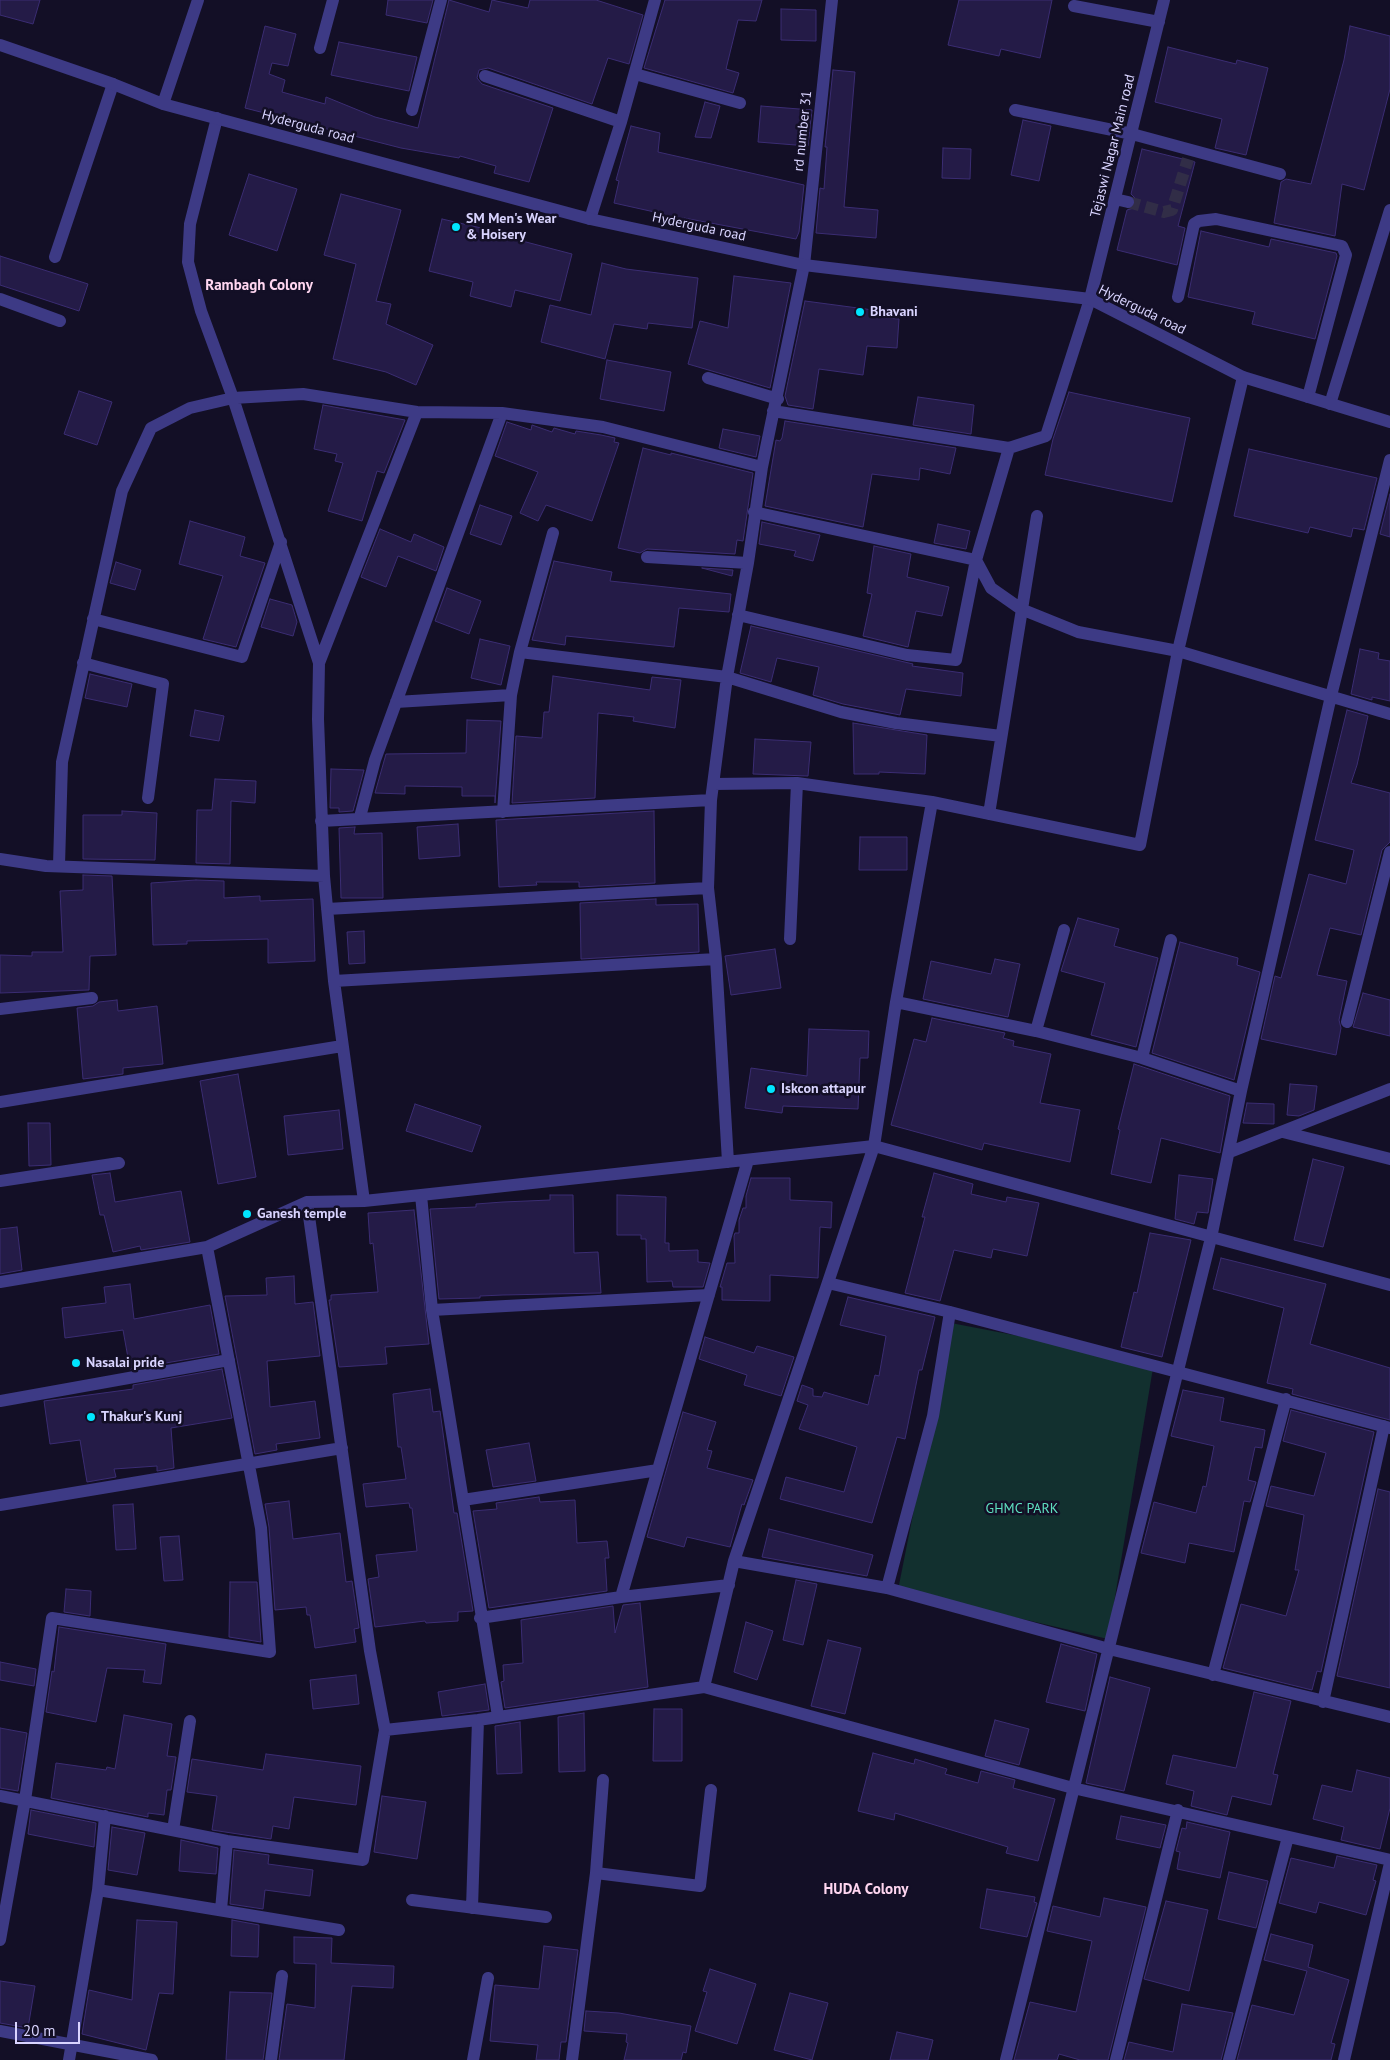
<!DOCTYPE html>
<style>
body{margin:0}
#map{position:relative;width:1390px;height:2060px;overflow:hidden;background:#130f26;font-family:"PT Sans",sans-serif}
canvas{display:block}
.scale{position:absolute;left:15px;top:2022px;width:65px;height:22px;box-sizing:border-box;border:2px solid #d9d4ff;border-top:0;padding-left:6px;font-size:15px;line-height:18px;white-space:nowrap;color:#d9d4ff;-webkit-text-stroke:4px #130f26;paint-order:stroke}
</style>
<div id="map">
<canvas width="1390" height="2060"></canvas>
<div class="scale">20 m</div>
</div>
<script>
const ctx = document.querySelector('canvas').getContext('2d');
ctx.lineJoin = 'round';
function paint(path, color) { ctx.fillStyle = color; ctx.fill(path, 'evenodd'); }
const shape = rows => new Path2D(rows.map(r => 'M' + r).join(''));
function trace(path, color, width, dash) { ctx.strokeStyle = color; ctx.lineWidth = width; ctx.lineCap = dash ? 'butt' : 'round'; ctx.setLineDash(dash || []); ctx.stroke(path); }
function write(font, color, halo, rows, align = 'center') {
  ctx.font = font + ' "PT Sans",sans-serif'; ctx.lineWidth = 5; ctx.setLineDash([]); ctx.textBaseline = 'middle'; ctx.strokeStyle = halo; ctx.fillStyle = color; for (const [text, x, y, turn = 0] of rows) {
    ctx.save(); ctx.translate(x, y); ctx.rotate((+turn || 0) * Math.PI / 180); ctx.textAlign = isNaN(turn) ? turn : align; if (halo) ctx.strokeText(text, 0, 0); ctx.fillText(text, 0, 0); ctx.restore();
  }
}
paint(shape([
 [951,1323,1154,1362,1108,1639,898,1590]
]), '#12302f');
const building = shape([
 [0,0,40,0,33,24,0,15,0,0],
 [388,0,433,0,427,23,386,15,388,0],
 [449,0,489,12,492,0,528,8,530,0,596,0,643,15,629,64,608,58,592,104,488,68,479,70,477,78,482,84,553,108,529,182,494,173,496,166,460,156,459,158,401,148,245,108,265,26,296,34,288,66,272,63,269,74,285,80,282,92,325,104,326,97,375,117,418,128,449,0],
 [665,0,762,0,756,21,738,20,726,69,739,73,733,93,644,68,665,0],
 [959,0,1052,0,1040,58,1001,49,999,56,948,45,959,0],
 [781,9,816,10,816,41,781,40,781,9],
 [1350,26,1390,36,1390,89,1364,190,1342,184,1335,236,1274,223,1281,182,1286,179,1311,184,1344,60,1350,26],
 [339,42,417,57,409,91,331,75,339,42],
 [1168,47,1236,64,1237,60,1268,68,1246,155,1215,148,1222,119,1155,102,1168,47],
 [833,70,855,72,844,207,878,210,876,238,816,233,820,188,824,189,827,147,825,147,833,70],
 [705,102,720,106,711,138,695,137,705,102],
 [761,106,812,110,808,146,758,142,761,106],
 [1023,120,1051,126,1039,181,1011,175,1023,120],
 [631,126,660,133,658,152,804,185,799,232,796,239,684,218,684,223,658,218,659,213,614,203,619,181,616,180,631,126],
 [943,148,971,149,970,179,942,178,943,148],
 [1142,149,1195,162,1178,226,1185,228,1177,265,1117,250,1127,210,1134,208,1136,204,1136,199,1131,194,1142,149],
 [249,174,297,189,277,251,229,235,249,174],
 [341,194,401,210,376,301,391,304,386,324,433,345,416,385,386,372,333,359,356,264,324,255,341,194],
 [442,219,503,233,503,236,572,254,560,301,515,290,511,307,470,296,473,282,429,271,442,219],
 [1201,231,1269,247,1271,239,1336,253,1337,256,1315,339,1252,324,1255,312,1188,297,1201,231],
 [0,256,88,284,79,311,0,285,0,256],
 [602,263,626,269,698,278,692,328,648,323,647,329,614,324,605,359,541,342,550,305,591,315,602,263],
 [734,276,791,283,770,388,688,364,700,321,728,328,734,276],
 [805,301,873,310,872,317,899,319,897,348,867,346,863,375,819,369,813,409,788,405,785,396,805,301],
 [607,360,671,372,664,411,600,399,607,360],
 [79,391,112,402,97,445,64,434,79,391],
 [1069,392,1190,418,1172,502,1045,475,1053,439,1069,392],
 [918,397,974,405,971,434,913,425,918,397],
 [323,405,405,420,384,473,377,471,362,521,328,511,343,463,335,461,337,454,314,449,323,405],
 [785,421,956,448,950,474,920,468,919,480,872,474,863,527,765,506,776,440,780,441,782,438,785,421],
 [507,422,531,430,532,425,552,432,554,428,575,434,576,431,601,435,615,438,614,442,619,443,592,521,546,505,538,521,520,513,538,472,495,456,507,422],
 [723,429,760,436,756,457,719,448,723,429],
 [643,448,671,455,671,453,753,473,743,541,737,540,735,554,647,549,640,553,618,548,643,448],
 [1249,449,1377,478,1364,530,1353,528,1351,537,1310,527,1308,533,1234,516,1249,449],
 [1390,494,1390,537,1380,534,1390,494],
 [480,505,512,516,501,545,470,534,480,505],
 [190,521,245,537,240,556,265,563,236,647,203,639,223,576,179,564,190,521],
 [762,522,820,535,813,561,794,556,796,551,759,544,762,522],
 [938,524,970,531,966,549,934,543,938,524],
 [380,529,411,542,414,534,444,547,436,571,398,556,386,587,361,577,380,529],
 [874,546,911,554,907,577,949,587,942,616,916,611,908,647,863,636,872,594,867,593,874,546],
 [554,561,612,572,610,581,731,594,729,612,679,608,674,647,566,636,565,645,532,640,554,561],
 [116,562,141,570,135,590,110,583,116,562],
 [702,568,733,570,732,576,702,568],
 [447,588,481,601,469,634,435,621,447,588],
 [270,599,292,605,297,622,293,636,261,627,270,599],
 [751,626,913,664,912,666,963,673,961,696,906,689,900,715,843,704,813,695,819,667,777,658,771,682,740,673,751,626],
 [480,639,510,646,501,685,471,678,480,639],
 [1360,649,1379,653,1378,659,1390,661,1390,701,1372,697,1372,700,1351,694,1360,649],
 [90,674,132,684,127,707,85,698,90,674],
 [553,676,650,690,652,677,681,680,675,728,633,721,634,717,598,713,595,798,512,803,516,736,542,738,544,712,549,712,553,676],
 [195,710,224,716,219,741,190,736,195,710],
 [1347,710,1368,716,1357,765,1351,783,1390,793,1390,842,1382,850,1361,935,1330,928,1317,975,1347,981,1339,1020,1341,1028,1336,1055,1261,1039,1275,976,1281,978,1309,874,1346,884,1354,850,1315,840,1347,710],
 [467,720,501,721,495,803,495,796,462,796,462,787,405,786,405,794,375,793,386,754,466,753,467,720],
 [853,723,927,735,925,774,879,772,879,774,854,774,853,723],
 [755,739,811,742,808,776,753,774,755,739],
 [331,769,364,770,353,811,339,812,339,808,330,808,331,769],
 [215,779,256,781,255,803,231,801,230,864,196,863,197,810,212,810,215,779],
 [122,811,157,813,155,860,83,859,83,815,122,815,122,811],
 [654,811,655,883,579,887,579,882,536,882,537,885,499,887,496,820,654,811],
 [458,824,460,856,419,859,417,827,458,824],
 [355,827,354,834,382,833,383,898,341,898,339,828,355,827],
 [860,837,907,837,907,870,859,870,860,837],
 [83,875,112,876,116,955,90,956,89,990,0,993,0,955,32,956,32,952,63,952,60,891,83,890,83,875],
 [196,880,224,881,224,898,260,896,260,901,313,899,315,961,268,963,268,939,187,941,187,944,153,945,151,883,196,880],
 [656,899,656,905,698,904,699,952,581,959,580,903,656,899],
 [1078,918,1119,929,1114,946,1158,958,1136,1047,1091,1035,1105,983,1061,971,1078,918],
 [364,931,365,963,349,964,347,932,364,931],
 [1180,942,1238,958,1237,965,1260,972,1234,1080,1152,1053,1180,942],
 [775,949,781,988,731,995,725,956,775,949],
 [995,959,1020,964,1008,1017,923,999,931,961,991,974,995,959],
 [1363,993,1390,1000,1390,1036,1353,1027,1363,993],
 [117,1000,118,1011,157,1006,163,1064,123,1068,123,1074,83,1079,77,1008,93,1006,99,1002,117,1000],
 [932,1018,1005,1033,1003,1038,1014,1041,1013,1046,1051,1054,1040,1103,1080,1110,1070,1162,984,1143,982,1150,891,1125,914,1039,926,1042,932,1018],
 [809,1029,869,1031,868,1058,860,1058,858,1109,783,1106,782,1113,745,1108,751,1068,807,1076,809,1029],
 [1134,1064,1230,1096,1220,1153,1161,1138,1151,1183,1111,1174,1120,1130,1118,1129,1134,1064],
 [238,1074,256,1177,218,1184,200,1081,238,1074],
 [1290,1084,1317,1086,1314,1110,1299,1116,1287,1115,1290,1084],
 [1247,1103,1274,1104,1274,1124,1243,1123,1247,1103],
 [415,1104,481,1126,472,1152,406,1131,415,1104],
 [339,1110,343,1149,288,1155,284,1116,339,1110],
 [28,1123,50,1123,51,1165,29,1166,28,1123],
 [1313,1159,1344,1167,1323,1247,1294,1240,1313,1159],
 [110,1173,115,1202,181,1191,190,1242,141,1250,140,1246,113,1252,104,1215,100,1215,92,1175,110,1173],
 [934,1173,973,1184,971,1194,1006,1202,1007,1197,1039,1203,1027,1256,993,1249,991,1258,954,1250,940,1301,905,1293,925,1217,922,1217,934,1173],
 [1179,1175,1213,1179,1208,1213,1197,1212,1194,1224,1175,1219,1179,1175],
 [751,1178,790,1178,790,1200,832,1202,831,1228,820,1227,818,1278,770,1275,770,1301,722,1300,722,1287,720,1287,727,1263,735,1263,734,1236,735,1233,739,1233,739,1220,743,1208,746,1208,746,1196,751,1178],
 [550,1195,573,1195,574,1253,598,1252,601,1293,503,1295,480,1296,480,1298,439,1299,430,1209,476,1207,476,1204,503,1202,550,1200,550,1195],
 [617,1195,666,1197,665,1243,669,1243,669,1251,698,1250,698,1262,710,1263,703,1287,673,1287,672,1281,647,1282,646,1239,641,1239,641,1235,617,1235,617,1195],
 [414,1210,429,1344,385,1347,387,1364,339,1367,329,1300,331,1300,331,1295,378,1292,373,1243,370,1244,368,1213,414,1210],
 [17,1227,22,1270,0,1274,0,1229,17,1227],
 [1150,1233,1191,1240,1162,1357,1121,1347,1134,1292,1137,1293,1150,1233],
 [1221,1258,1326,1284,1310,1344,1390,1368,1390,1420,1292,1394,1293,1389,1267,1383,1284,1308,1213,1289,1221,1258],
 [294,1276,295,1304,313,1302,320,1356,267,1361,270,1407,315,1401,320,1438,276,1444,277,1450,255,1454,225,1296,267,1295,266,1278,294,1276],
 [130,1284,134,1319,210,1305,219,1354,130,1369,123,1330,65,1338,62,1308,106,1303,104,1287,130,1284],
 [848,1297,935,1317,922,1370,919,1370,905,1439,897,1437,872,1523,780,1499,786,1477,844,1492,857,1447,799,1429,808,1405,797,1401,802,1385,813,1389,813,1396,822,1397,824,1392,868,1405,875,1375,879,1376,886,1336,840,1325,848,1297],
 [705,1337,754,1353,757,1346,794,1357,781,1396,744,1385,747,1375,699,1359,705,1337],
 [222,1369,232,1418,171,1428,174,1468,157,1471,157,1466,114,1469,116,1477,87,1482,80,1440,50,1444,44,1401,133,1389,133,1385,222,1369],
 [430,1389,433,1412,440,1411,454,1513,457,1513,473,1611,458,1612,458,1621,426,1623,425,1621,375,1627,368,1579,379,1577,376,1555,417,1551,412,1508,410,1508,409,1503,366,1507,363,1484,406,1479,401,1447,398,1447,393,1394,430,1389],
 [1183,1390,1224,1398,1220,1421,1265,1430,1262,1448,1255,1447,1248,1480,1256,1482,1250,1502,1244,1501,1234,1552,1189,1543,1185,1563,1141,1553,1154,1502,1196,1513,1203,1486,1206,1487,1214,1446,1171,1436,1183,1390],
 [1291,1410,1374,1432,1321,1672,1317,1671,1312,1690,1223,1668,1241,1604,1286,1616,1299,1570,1295,1570,1304,1515,1266,1506,1271,1486,1314,1496,1326,1453,1283,1441,1291,1410],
 [683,1412,716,1422,707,1450,712,1451,707,1468,753,1480,744,1505,742,1504,730,1547,687,1537,684,1547,647,1537,683,1412],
 [529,1443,536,1481,493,1487,486,1450,529,1443],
 [1378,1489,1390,1492,1390,1688,1337,1676,1378,1489],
 [539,1497,540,1502,575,1500,577,1543,607,1541,609,1558,605,1558,607,1591,489,1608,473,1511,497,1509,496,1503,539,1497],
 [289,1501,293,1539,340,1533,346,1582,352,1581,359,1628,354,1629,356,1642,315,1648,310,1615,307,1615,306,1607,275,1610,269,1527,265,1504,289,1501],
 [133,1504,136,1549,116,1550,113,1505,133,1504],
 [769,1529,873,1555,867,1576,762,1557,769,1529],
 [179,1536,183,1580,164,1581,160,1537,179,1536],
 [796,1580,817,1584,803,1645,783,1640,796,1580],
 [230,1582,257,1582,261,1642,229,1637,230,1582],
 [66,1589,91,1591,90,1616,64,1612,66,1589],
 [640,1603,648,1687,505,1708,501,1682,504,1681,503,1665,523,1663,521,1620,613,1606,615,1633,623,1605,640,1603],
 [746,1622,773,1631,757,1680,734,1672,746,1622],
 [59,1627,166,1644,161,1684,143,1682,145,1670,107,1668,96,1722,46,1712,52,1671,54,1672,59,1627],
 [828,1640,861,1648,845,1714,811,1706,828,1640],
 [1061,1644,1097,1654,1085,1711,1046,1702,1061,1644],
 [0,1662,36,1669,34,1686,0,1680,0,1662],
 [356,1675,359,1704,313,1709,310,1680,356,1675],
 [1110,1677,1150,1688,1124,1791,1086,1783,1110,1677],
 [485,1684,489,1710,442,1716,438,1692,485,1684],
 [1254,1692,1291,1701,1273,1774,1278,1775,1271,1805,1232,1796,1227,1815,1191,1806,1194,1791,1166,1784,1173,1755,1236,1768,1254,1692],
 [654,1709,682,1709,682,1761,653,1761,654,1709],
 [584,1713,585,1771,559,1772,558,1717,584,1713],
 [124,1715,172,1724,167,1756,176,1757,171,1790,167,1790,164,1815,148,1813,148,1817,51,1798,56,1763,106,1770,107,1767,115,1769,124,1715],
 [995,1720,1029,1729,1019,1765,985,1756,995,1720],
 [520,1722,522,1773,497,1774,495,1726,520,1722],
 [0,1728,27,1733,18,1791,0,1788,0,1728],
 [873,1753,914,1764,915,1759,947,1769,945,1774,978,1783,981,1771,1015,1780,1013,1788,1055,1799,1038,1861,1006,1853,1008,1847,895,1813,894,1820,858,1811,873,1753],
 [266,1754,361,1766,356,1805,294,1797,289,1829,273,1826,271,1839,212,1830,217,1796,187,1792,192,1759,263,1770,266,1754],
 [1357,1770,1390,1778,1390,1808,1380,1849,1341,1840,1344,1827,1313,1819,1322,1785,1352,1792,1357,1770],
 [382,1796,426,1802,417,1859,374,1852,382,1796],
 [31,1810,96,1823,94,1847,28,1834,31,1810],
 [1121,1816,1166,1825,1160,1848,1116,1839,1121,1816],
 [1187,1822,1230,1832,1220,1878,1177,1869,1180,1852,1176,1851,1182,1828,1186,1829,1187,1822],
 [112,1827,145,1833,137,1875,108,1870,112,1827],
 [181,1840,218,1848,216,1874,179,1871,181,1840],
 [234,1850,269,1855,268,1864,313,1870,310,1896,265,1890,263,1909,230,1904,234,1850],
 [1337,1856,1377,1865,1373,1880,1376,1881,1366,1915,1319,1902,1316,1913,1279,1903,1291,1858,1334,1868,1337,1856],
 [1229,1872,1268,1881,1256,1928,1218,1919,1229,1872],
 [987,1889,1035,1897,1034,1902,1037,1903,1027,1937,980,1928,987,1889],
 [1104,1898,1146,1907,1108,2060,1080,2060,1059,2054,1057,2060,1014,2060,1030,2002,1076,2012,1092,1941,1047,1931,1053,1906,1100,1917,1104,1898],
 [1166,1901,1208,1910,1189,1991,1144,1979,1166,1901],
 [137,1920,177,1922,173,1994,159,1993,146,2050,82,2034,89,1990,132,2000,137,1920],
 [232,1920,259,1925,258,1957,231,1956,232,1920],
 [1271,1934,1313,1945,1308,1967,1349,1980,1331,2043,1335,2044,1331,2060,1237,2060,1252,2005,1294,2015,1307,1971,1264,1960,1271,1934],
 [294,1937,332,1938,331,1963,394,1966,393,1988,352,1986,344,2060,279,2060,287,2004,315,2008,316,1964,294,1963,294,1937],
 [544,1946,578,1950,566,2042,561,2042,559,2060,536,2060,538,2045,490,2041,495,1985,539,1989,544,1946],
 [710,1969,756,1984,737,2044,695,2031,707,1992,703,1991,710,1969],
 [0,1981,35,1986,28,2028,0,2023,0,1981],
 [230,1992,272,1993,263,2060,226,2060,230,1992],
 [790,1993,828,2003,812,2060,774,2050,790,1993],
 [1182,2004,1233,2013,1221,2060,1124,2060,1129,2042,1173,2052,1182,2004],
 [586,2011,619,2013,691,2026,686,2053,683,2052,681,2060,624,2060,628,2043,626,2042,627,2034,584,2031,586,2011],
 [897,2032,933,2040,928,2060,890,2060,897,2032]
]);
paint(building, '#241b47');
trace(building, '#3b2d73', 1);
trace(shape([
 [1128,202,1164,212,1172,210,1188,159]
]), '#312d47', 12, [12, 6]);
trace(shape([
 [1074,6,1159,22],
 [320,48,333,0],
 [635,74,740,103],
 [485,76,621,122],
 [412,110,441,0],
 [1015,110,1132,134,1280,174],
 [217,118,190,224,188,262,201,311,233,398,319,663,318,719,324,876,334,981,364,1201],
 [1115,199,1128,202],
 [590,219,621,122,655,0],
 [55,257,113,84],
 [1178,297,1194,224,1199,221,1216,219,1342,246,1346,255,1308,397],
 [0,299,60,321],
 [708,378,778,399],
 [1330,404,1390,210],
 [773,411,1009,448],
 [754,512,976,560,991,588,1021,609,1078,632,1178,651,1390,714],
 [647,557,748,563],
 [738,615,907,655,956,660,976,560,1009,448,1046,436,1090,299,1164,0],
 [93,619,242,657,281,542],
 [520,652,727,677,841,712,896,723,1001,736],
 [83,663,163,684,148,798],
 [319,663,417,412],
 [396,702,511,695],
 [713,784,797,783,932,802,1140,845,1178,651,1243,377],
 [503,812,511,695,520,652,553,533],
 [989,814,1037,516],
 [360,817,375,760,502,413],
 [321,821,711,800],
 [0,859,46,866,324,876],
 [59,865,62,762,122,491,151,428,190,408,233,398,303,394,417,412,502,413,603,427,762,467],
 [327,909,708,888],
 [790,939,797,783],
 [334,981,716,959],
 [896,1002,1036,1031,1142,1058,1241,1091],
 [0,1009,92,998],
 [1347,1022,1390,852],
 [1036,1031,1064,930],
 [1142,1058,1171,940],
 [0,1102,342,1046],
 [1283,1132,1390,1159],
 [1230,1152,1390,1089],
 [728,1162,716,959,708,888,711,800,727,677,748,563,762,467,804,265,832,0],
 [0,1181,119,1163],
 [421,1195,432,1310,498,1716],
 [307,1202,370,1651,385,1730],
 [0,1282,207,1247,307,1202,364,1201,421,1195,874,1146,1390,1285],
 [828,1283,950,1312,1390,1428],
 [432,1310,709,1295],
 [950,1312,933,1416,887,1588,1109,1649,1390,1717],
 [0,1401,229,1360],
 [463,1500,658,1470],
 [0,1505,342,1448],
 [734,1561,887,1588],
 [621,1597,748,1160],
 [480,1618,621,1597,729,1585],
 [1213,1675,1286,1399],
 [704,1687,734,1561,874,1146,896,1002,932,802],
 [1323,1702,1384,1426],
 [0,1796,227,1841,363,1860,385,1730,478,1720,704,1687,1073,1788,1390,1860],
 [173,1830,190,1721],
 [596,1873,700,1886,711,1790],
 [98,1890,339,1930],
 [412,1900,546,1917],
 [472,1908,478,1720],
 [221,1910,227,1841],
 [0,1940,25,1800,52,1618,270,1652,261,1528,207,1247],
 [0,2031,152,2060],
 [69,2060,98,1890,105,1816],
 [271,2060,282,1976],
 [473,2060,488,1978],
 [572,2060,596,1873,603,1780],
 [1006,2060,1211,1238,1241,1091,1331,696,1390,460],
 [1116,2060,1178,1810],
 [1229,2060,1288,1837],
 [1344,2060,1390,1863]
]), '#3d3a85', 12);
trace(shape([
 [0,45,113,84,163,104,590,219,804,265,1090,299,1243,377,1390,422],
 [163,104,198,0]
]), '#3d3a85', 12);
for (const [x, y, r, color] of [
 [456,227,5,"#00e5ff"],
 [860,312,5,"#00e5ff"],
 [771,1089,5,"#00e5ff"],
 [247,1214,5,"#00e5ff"],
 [76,1363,5,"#00e5ff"],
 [91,1417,5,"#00e5ff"]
]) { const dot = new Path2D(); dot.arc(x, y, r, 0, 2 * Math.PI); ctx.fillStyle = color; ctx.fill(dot); trace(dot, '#130f26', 2); }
write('14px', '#d9d4ff', '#130f26', [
 ["Hyderguda road",308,127,15],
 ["rd number 31",803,131,-84],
 ["Tejaswi Nagar Main road",1113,146,-76],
 ["Hyderguda road",699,227,12],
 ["Hyderguda road",1142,310,26]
]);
write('bold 14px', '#d9d4ff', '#130f26', [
 ["SM Men's Wear",466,219],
 ["& Hoisery",466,235],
 ["Bhavani",870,312],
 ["Iskcon attapur",781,1089],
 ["Ganesh temple",257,1214],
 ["Nasalai pride",86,1363],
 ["Thakur's Kunj",101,1417]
], 'left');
write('14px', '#5fe0c0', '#130f26', [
 ["GHMC PARK",1022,1509]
]);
write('bold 15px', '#ffd6f0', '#130f26', [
 ["Rambagh Colony",259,286],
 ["HUDA Colony",866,1890]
]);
</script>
